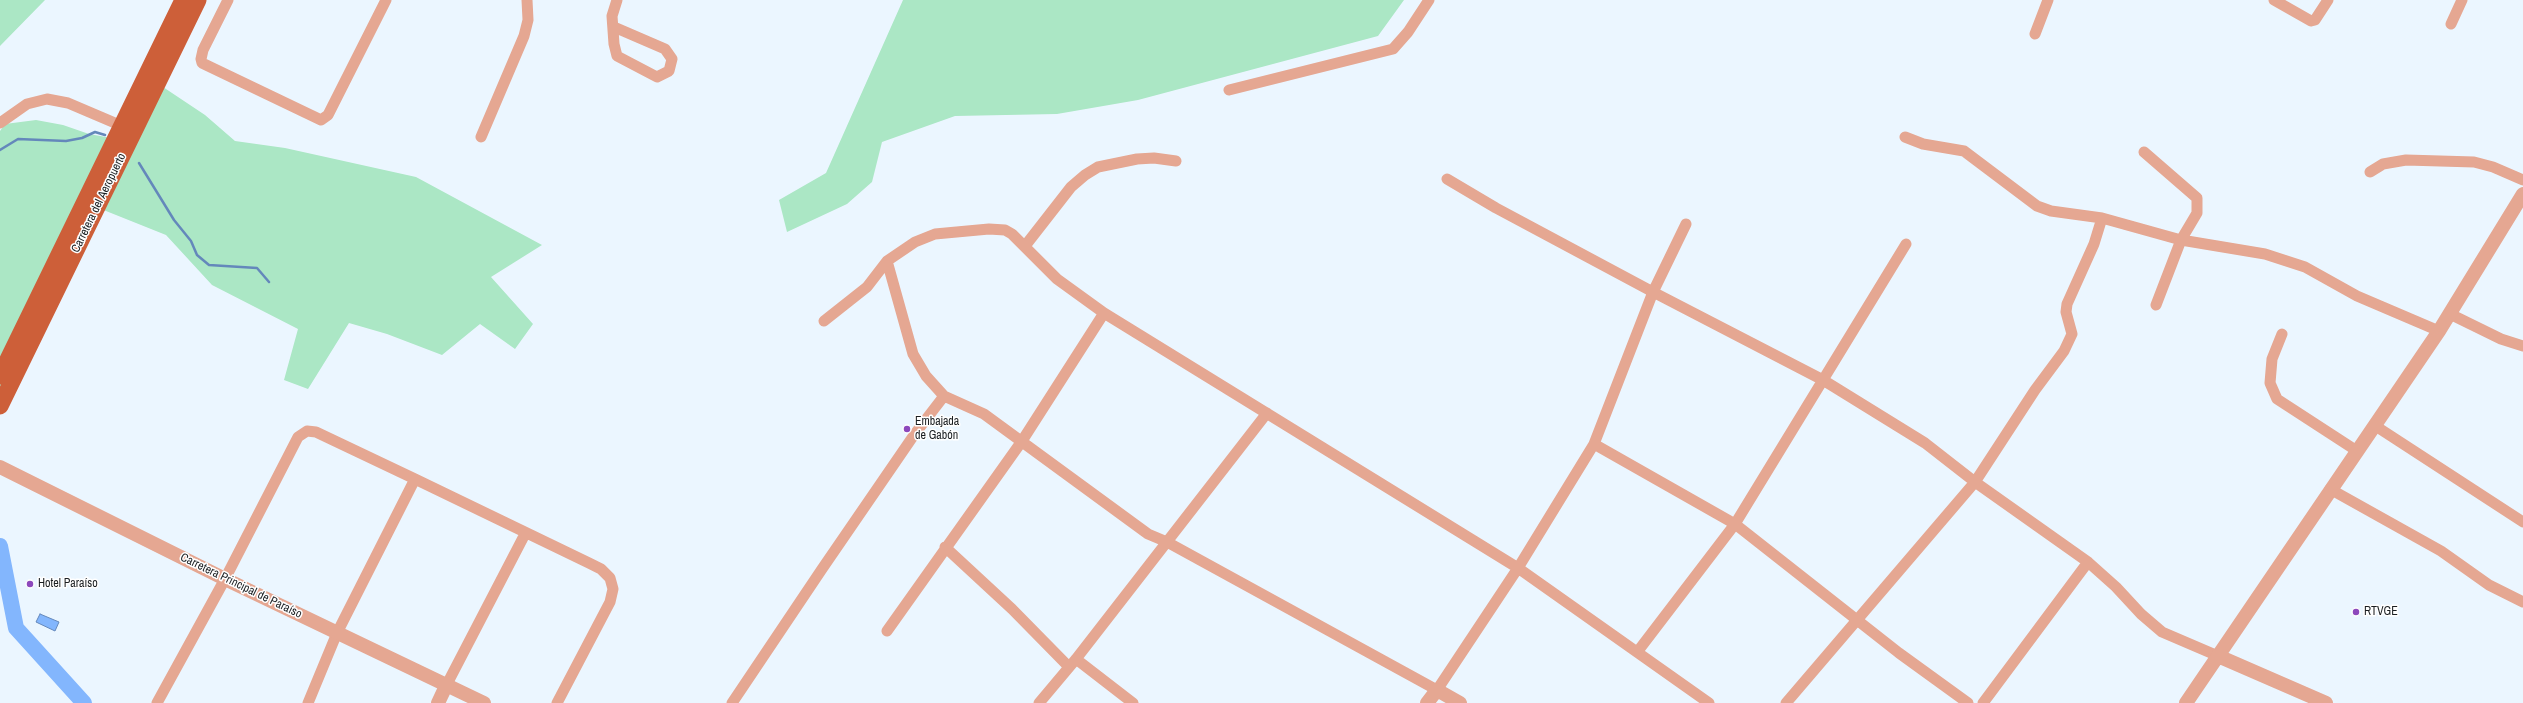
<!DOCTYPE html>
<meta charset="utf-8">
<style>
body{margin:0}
canvas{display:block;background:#ebf6ff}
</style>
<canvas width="2523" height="703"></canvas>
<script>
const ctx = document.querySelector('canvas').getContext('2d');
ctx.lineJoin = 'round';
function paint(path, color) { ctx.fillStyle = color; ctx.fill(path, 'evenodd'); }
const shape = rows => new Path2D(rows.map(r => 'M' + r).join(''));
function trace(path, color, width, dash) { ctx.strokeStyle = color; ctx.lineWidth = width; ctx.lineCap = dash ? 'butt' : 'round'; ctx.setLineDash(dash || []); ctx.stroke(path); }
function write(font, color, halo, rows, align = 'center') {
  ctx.font = font + ' "Archivo Narrow",sans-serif'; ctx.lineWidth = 3; ctx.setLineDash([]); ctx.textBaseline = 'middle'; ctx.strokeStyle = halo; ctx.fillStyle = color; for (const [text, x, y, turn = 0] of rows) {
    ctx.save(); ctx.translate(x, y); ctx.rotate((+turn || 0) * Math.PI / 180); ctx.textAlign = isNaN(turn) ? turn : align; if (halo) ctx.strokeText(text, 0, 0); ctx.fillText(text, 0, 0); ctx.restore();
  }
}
paint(shape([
 [0,0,45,0,0,46],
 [903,0,1404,0,1378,36,1138,100,1057,114,955,116,882,142,872,182,847,204,787,232,779,200,826,173],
 [151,79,205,115,235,141,285,148,416,177,542,245,491,277,533,324,515,349,480,324,442,355,387,334,349,323,308,389,284,380,298,329,212,285,166,235,91,205,0,400,0,131,5,124,36,120,63,125,89,134,123,140]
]), '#abe7c5');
const water = shape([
 [40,614,59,622,55,631,36,622,40,614]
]);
paint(water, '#83b6fd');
trace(water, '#6488bb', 1);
trace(shape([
 [0,150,18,139,66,141,82,138,95,132,105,135],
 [139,163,174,220,191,241,197,255,209,265,257,268,269,282]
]), '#6488bb', 2.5);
trace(shape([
 [0,546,16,628,84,703]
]), '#83b6fd', 16);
trace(shape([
 [228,0,203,50,201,59,202,63,321,120,328,115,386,0],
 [2274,0,2311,21,2315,20,2328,0],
 [2451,24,2462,0],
 [614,27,665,49,672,59,669,71,657,77,617,56,614,44,612,16,617,0],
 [2035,34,2048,0],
 [1229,90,1393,49,1408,32,1429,0],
 [0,123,27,104,47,99,68,103,122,126],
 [481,137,524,36,528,20,527,0],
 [1905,137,1923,144,1964,151,2037,206,2051,211,2102,218,2181,240,2265,254,2305,267,2357,296,2439,331],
 [2144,152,2197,198,2197,213,2181,240,2156,305],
 [2370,172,2383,164,2406,160,2474,162,2493,167,2523,180],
 [1447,179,1496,208,1653,292,1823,380,1925,443,1975,482,2088,562,2116,587,2141,614,2162,632,2218,656],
 [1025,246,1071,187,1085,175,1098,167,1137,159,1154,158,1176,161],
 [887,261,913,354,926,376,944,396],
 [2450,314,2501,339,2523,346],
 [824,321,867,287,887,261,915,242,935,234,989,229,1005,230,1012,234,1057,279,1104,313],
 [2282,334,2272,359,2270,383,2277,399,2357,451],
 [2374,425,2523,522],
 [1594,444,1735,524,1899,653,1968,703],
 [2330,489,2441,551,2489,585,2523,602],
 [945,547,1012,609,1069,667],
 [887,631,1022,441,1104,313,1518,568,1709,703],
 [1638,651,1735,524,1906,244],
 [1076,659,1133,703],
 [446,686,525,534],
 [157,703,225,579,298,437,307,431,316,432,415,479,589,563,601,569,610,578,613,589,610,602,557,703],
 [308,703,337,633,415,479],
 [732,703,822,569,914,435,944,396,984,414,1148,534,1167,542,1437,690,1518,568,1594,444,1653,292,1686,224],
 [1039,703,1076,659,1267,413],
 [1786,703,1975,482,2035,390,2064,351,2072,334,2066,312,2067,304,2094,244,2102,218],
 [1983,703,2088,562]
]), '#e5a792', 11);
trace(shape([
 [0,467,225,579,484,703],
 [2218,656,2326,703],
 [438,703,446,686],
 [1427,703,1437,690,1460,703],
 [2186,703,2439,331,2523,194]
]), '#e5a792', 14);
trace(shape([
 [0,376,183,0],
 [0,406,198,0]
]), '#cd5f39', 17);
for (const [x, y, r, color] of [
 [907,429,4,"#8c48bc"],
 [30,584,4,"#8c48bc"],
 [2356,612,4,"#8c48bc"]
]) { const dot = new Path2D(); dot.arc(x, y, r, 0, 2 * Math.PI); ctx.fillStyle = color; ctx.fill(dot); trace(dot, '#fff', 1.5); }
write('12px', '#1a1e21', '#fff', [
 ["Carretera del Aeropuerto",99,203,-64],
 ["Carretera Principal de Paraíso",241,586,26]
]);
write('12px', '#1a1e21', '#fff', [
 ["Embajada",915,422],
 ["de Gabón",915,436],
 ["Hotel Paraíso",38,584],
 ["RTVGE",2364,612]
], 'left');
</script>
